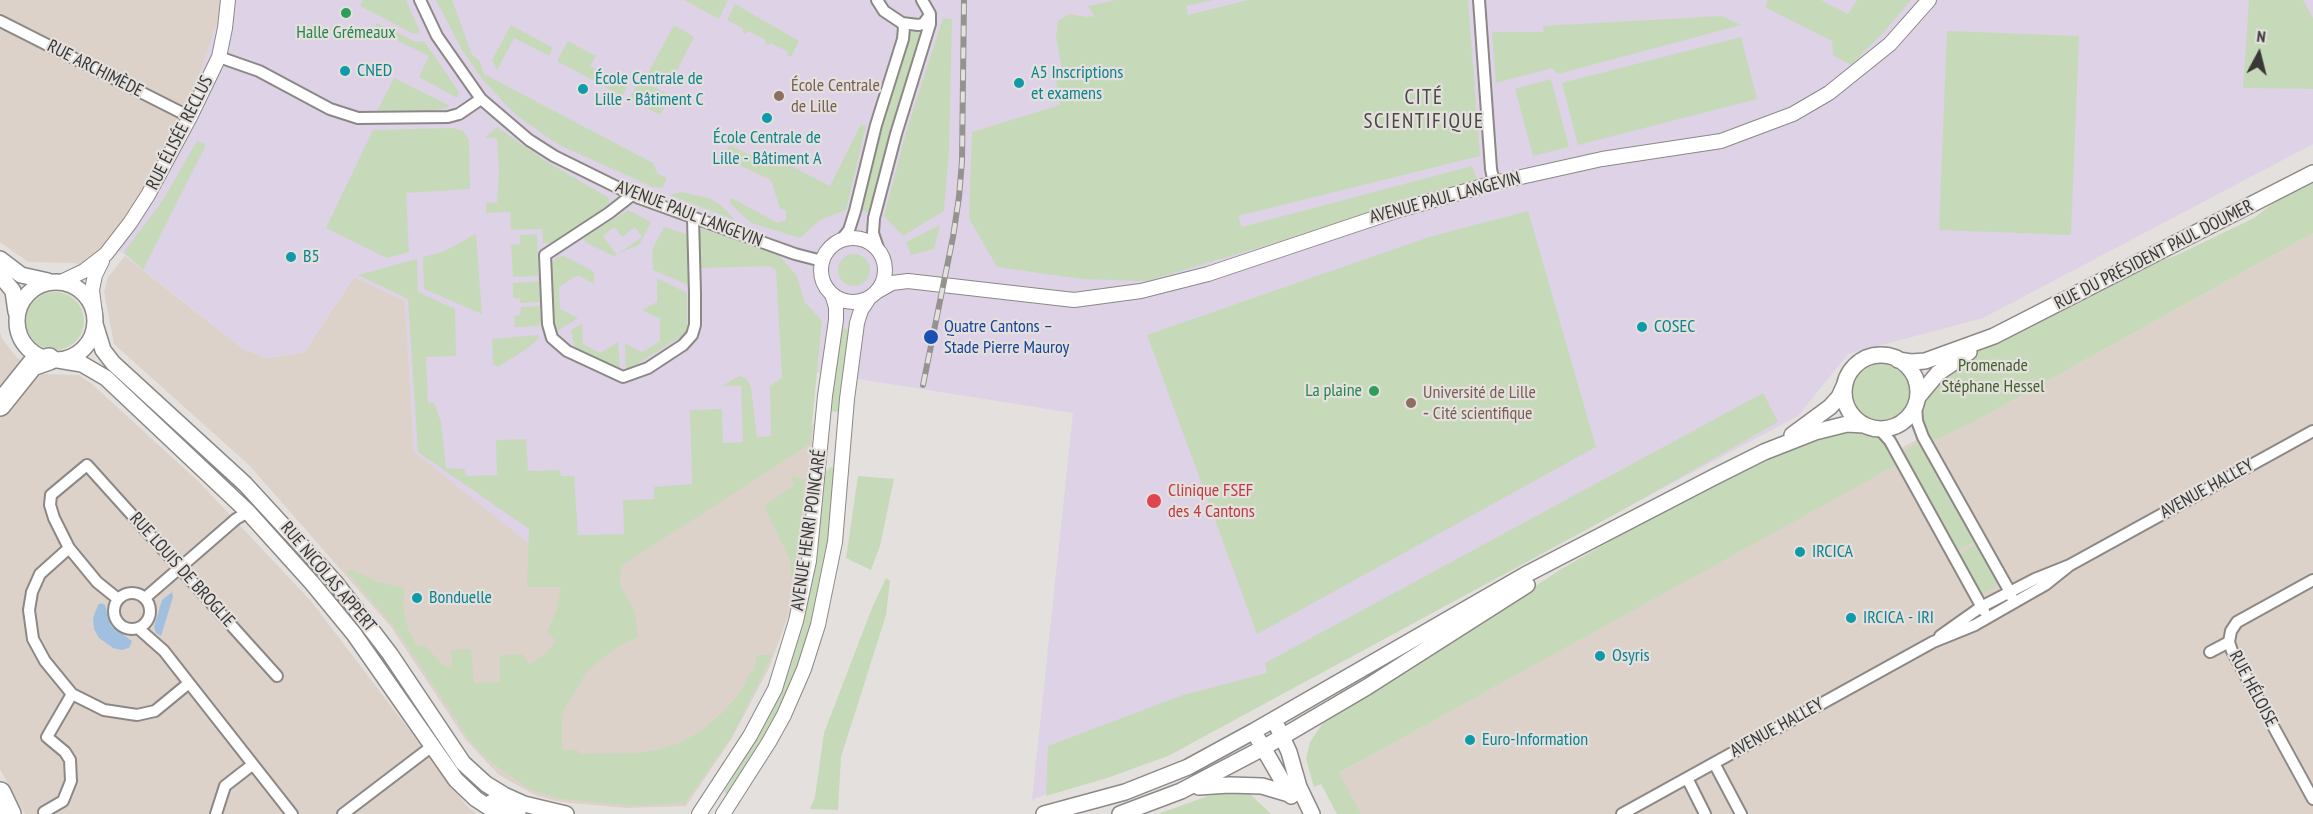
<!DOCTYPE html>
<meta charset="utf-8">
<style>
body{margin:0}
#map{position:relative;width:2313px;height:814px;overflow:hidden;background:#e4e0dd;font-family:"PT Sans Narrow",sans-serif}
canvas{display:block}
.north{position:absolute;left:2229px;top:24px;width:60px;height:60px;-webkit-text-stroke:4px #e4e0dd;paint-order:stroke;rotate:7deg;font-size:16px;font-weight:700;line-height:24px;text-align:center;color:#393836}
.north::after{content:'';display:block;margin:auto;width:21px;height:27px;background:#393836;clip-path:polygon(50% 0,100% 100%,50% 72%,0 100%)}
</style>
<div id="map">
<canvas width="2313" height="814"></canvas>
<div class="north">N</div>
</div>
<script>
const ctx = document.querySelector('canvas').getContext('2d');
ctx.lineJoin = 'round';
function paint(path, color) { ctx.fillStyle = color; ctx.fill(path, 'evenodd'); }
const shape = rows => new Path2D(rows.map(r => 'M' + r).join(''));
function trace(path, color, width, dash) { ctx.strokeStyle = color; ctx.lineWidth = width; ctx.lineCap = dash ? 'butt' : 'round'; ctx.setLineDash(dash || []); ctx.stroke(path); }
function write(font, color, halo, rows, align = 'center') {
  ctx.font = font + ' "PT Sans Narrow",sans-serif'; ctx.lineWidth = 4.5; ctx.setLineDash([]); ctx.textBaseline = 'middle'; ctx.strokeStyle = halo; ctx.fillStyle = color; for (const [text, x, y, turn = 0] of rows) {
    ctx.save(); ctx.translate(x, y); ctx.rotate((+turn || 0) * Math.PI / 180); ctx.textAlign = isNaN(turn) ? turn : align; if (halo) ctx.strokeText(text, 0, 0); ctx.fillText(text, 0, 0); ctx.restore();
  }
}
paint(shape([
 [0,0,222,0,220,14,190,103,111,244,86,266,74,263,28,262,0,242],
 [2313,233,2313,814,1337,814,1339,773,1897,464,1892,453,1927,434,1931,442,1972,423],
 [125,256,243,349,268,358,304,352,354,277,405,301,414,452,794,436,814,424,801,556,795,596,770,666,732,738,686,806,628,808,560,802,535,795,499,775,466,740,391,627,249,465,114,344,104,292,108,277],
 [0,333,3,340,17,358,44,374,79,375,92,384,200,483,311,601,467,806,477,814,25,814,0,769]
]), '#dcd2c9');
paint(shape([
 [222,0,2313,0,2313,144,1983,318,1848,354,1798,416,1249,709,1032,800,1073,413,802,370,794,436,639,537,539,552,414,452,405,301,354,277,304,352,267,358,243,349,111,244,190,103,220,14]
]), '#ded2e6');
paint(shape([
 [363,0,406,0,420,32,414,34,360,6],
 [436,0,452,0,472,55,479,60,484,74,653,163,657,173,667,178,662,188,653,187,559,145,517,116,483,80,462,50],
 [684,0,728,0,719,19],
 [1116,0,1213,0,1186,6,1188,15,1248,0,1468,0,1480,156,1238,216,1242,227,1472,166,1478,182,1147,281,1082,279,997,267,969,218,972,132,1060,105,1055,73,1062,68,1056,38,1058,21,1069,14,1087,17,1094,16,1088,6],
 [1768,0,1821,0,1848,14,1857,0,1911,0,1883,33,1851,65,1833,55,1832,41,1765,7],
 [2249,0,2303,0,2313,18,2313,89,2243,88],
 [735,4,799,41,791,57,787,55,788,52,770,43,768,45,765,43,766,40,748,31,746,34,742,31,744,29,727,20],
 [1722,16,1741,25,1558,74,1552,68,1496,83,1492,32,1544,32,1543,26],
 [943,18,952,19,949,150,944,211,903,236,884,216,907,129],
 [377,23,416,42,424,41,459,92,457,98,419,77,429,56,374,29],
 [511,25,553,48,549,56,514,38,497,70,492,60],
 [674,25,694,37,669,86,647,75],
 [1947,31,2079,36,2071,235,1939,230],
 [910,32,923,32,871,213,860,210,884,116],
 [1741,37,1757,99,1578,145,1562,83],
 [568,41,596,56,590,66,627,87,622,96,557,61],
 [394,78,449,105,447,108,434,110,377,111],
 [1551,79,1569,147,1533,156,1515,89],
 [640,80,671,96,660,115,629,99],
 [861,124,866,126,846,210,820,220,800,238,751,223,729,202,732,198,778,223,786,220,786,211,780,208,771,180,735,163,732,166,725,164,722,158,730,145,766,163,770,155,830,186],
 [497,127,544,160,609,198,609,207,552,243,543,243,542,229,511,230,510,212,486,213,486,203,497,202,499,173,497,138,485,138],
 [454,128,463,131,469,140,470,189,406,193,409,252,387,258,326,228,373,130],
 [197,141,206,145,143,270,124,252,163,200],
 [2313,179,2313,233,1972,423,1931,442,1923,427,1921,411,1926,399,1933,383,1973,353,2147,266,2177,255,2254,218,2281,197],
 [681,192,709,198,722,206,735,220,670,195],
 [628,210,651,222,639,245,619,253,642,237,635,227,622,237,614,227,603,236,617,255,613,256,585,242,584,239,587,236],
 [1528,211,1596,447,1257,634,1147,335,1429,237],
 [940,225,934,249,911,255,906,242],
 [664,227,689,235,688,285,653,270,652,250],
 [698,228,777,253,797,276,804,301,822,321,810,444,621,566,620,585,635,612,638,637,617,647,587,671,562,713,562,750,578,750,579,754,636,753,657,750,681,742,700,732,723,712,737,697,751,672,753,672,757,655,772,655,732,736,685,803,635,806,561,799,529,789,490,761,471,742,396,629,346,571,352,570,378,582,404,588,403,608,408,629,417,646,424,645,444,666,452,667,451,650,471,649,474,683,500,682,500,655,522,654,530,665,547,652,556,641,547,632,556,611,561,587,527,587,529,529,418,452,408,299,358,275,417,259,418,292,455,309,456,356,426,357,428,403,434,403,441,422,446,468,464,469,467,476,497,475,496,440,526,439,528,471,560,470,561,476,574,476,578,535,624,534,623,500,654,499,654,487,692,484,690,410,722,409,723,443,743,442,741,386,722,386,739,376,747,379,751,387,757,437,771,436,770,386,782,378,776,270,770,266,700,268],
 [476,234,482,314,424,289,423,257,443,252],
 [537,234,538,276,513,277,511,245,520,244,520,235],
 '838 270a16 16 0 1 1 32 0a16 16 0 1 1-32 0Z',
 [564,256,591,270,594,273,594,284,578,275,559,287,560,309,578,318,556,332,552,307,551,264,557,257],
 [657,278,687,293,687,333,626,371,625,344,642,352,660,341,660,319,642,310,657,302],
 [539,281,540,302,520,303,520,298,513,298,513,283],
 '26 321a29 29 0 1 1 58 0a29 29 0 1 1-58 0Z',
 [540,306,541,322,538,326,515,327,514,316,520,315,521,307],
 [582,324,583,344,600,353,618,342,620,370,617,371,575,350,571,330],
 [839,328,852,330,841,412,827,411],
 [538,335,540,337,528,348,498,367,493,364,492,339],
 '1852 393a29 29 0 1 1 58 0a29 29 0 1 1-58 0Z',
 [1763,393,1778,422,1621,511,1168,756,1107,778,1046,796,1048,746,1183,695,1267,673,1265,663],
 [1853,428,1882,438,1898,464,1339,773,1361,814,1337,814,1321,784,1314,787,1306,759,1310,742,1323,723,1563,568,1681,501,1811,438],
 [1922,441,1976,541,1955,552,1901,453],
 [831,467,835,469,827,562,811,633,793,681,770,729,729,795,724,792,757,738,779,696,796,648,816,561,825,472],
 [795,475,797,478,805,479,795,578,791,577,790,560,764,506,794,485,791,478],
 [858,476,894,479,880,546,871,570,846,558],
 [1978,543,1997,581,1997,586,1979,596,1957,556],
 [886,578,890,581,886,615,841,757,838,810,810,809,815,797,824,733,872,608],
 [1231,793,1250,794,1271,814,1158,814,1208,796]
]), '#c6daba');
paint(shape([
 [172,592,173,597,161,636,156,633,154,627,162,600],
 [101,603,105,605,111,626,132,641,129,648,122,650,113,648,99,638,94,629,93,618,98,605]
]), '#a1c0e0');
const minor = shape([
 [420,0,437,36,481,99,529,140,554,156,639,198,795,254,822,261],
 [1479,0,1491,169,1494,183],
 [0,21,190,117],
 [902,23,918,25,923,24,930,15],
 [219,57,259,71,330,109,358,118,448,117,459,114,481,99],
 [632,195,609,213,545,255,548,324,552,338,567,351,623,377,648,368,683,345,692,335,695,325,695,293,693,218],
 [841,240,849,230,855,211,876,125,903,39,904,27,902,23,884,11,877,0],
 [878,248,873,233,874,218,896,134,930,24,930,14,922,0],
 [1916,404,1917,421,1923,437,2010,592,2012,598],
 [1874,428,1882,432,1890,441,1984,611],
 [69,548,97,582,118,599],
 [2313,580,2237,622,2231,631,2229,642,2232,651,2313,799],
 '114 611a18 18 0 1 1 36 0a18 18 0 1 1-36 0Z',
 [145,598,236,519,248,512],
 [138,628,164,651,189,683,155,711,137,715,104,710,72,694,45,661,33,639,29,610,32,592,40,574,69,548,54,518,50,505,51,495,87,465,277,676],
 [1940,636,1981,607,2035,579,2070,565,2313,431],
 [2210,652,2229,642],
 [189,683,292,814],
 [1714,763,1741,814],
 [1687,778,1705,814],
 [44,812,63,801,71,781,70,760,65,752,47,737,72,694],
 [216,814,225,786,252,765],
 [343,814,431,747],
 [1622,814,1933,642,1975,625,2045,585,2070,565]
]);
const tertiary = shape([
 '821 270a32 32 0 1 1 64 0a32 32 0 1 1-64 0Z',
 [61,282,84,271,106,254,130,223,148,195,190,117,219,57,225,28,228,0],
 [878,291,892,283,908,281,1074,300,1141,291,1208,274,1399,210,1494,183,1602,159,1721,141,1793,114,1829,93,1890,44,1929,0],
 [95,314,92,290,95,275,102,261],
 [699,814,750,736,775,689,796,621,809,561,825,396,836,320,836,307,832,294],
 [723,814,769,742,784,715,804,669,818,625,835,542,847,399,857,323,861,310,869,298]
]);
const secondary = shape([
 [0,259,21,275,48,281],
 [0,275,13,291,16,312],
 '17 321a39 39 0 1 1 78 0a39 39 0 1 1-78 0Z',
 [95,324,103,350,113,363,245,484,335,582,390,654,463,763,486,784,504,795,524,804,566,814],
 '1844 392a37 37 0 1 1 74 0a37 37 0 1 1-74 0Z',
 [58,360,82,364,106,378,248,512,312,583,354,634,456,780,476,799,499,814],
 [1898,360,1911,362,1925,361,1994,336,2313,173],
 [1918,397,1938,373,1969,352],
 [1792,435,1830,407,1839,397,1845,384],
 [1278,728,1289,752,1299,787,1312,814],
 [1258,739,1291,796],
 [1199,787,1229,785,1262,786,1289,794],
 [492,802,518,814],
 [1044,814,1125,792,1188,767,1254,731,1525,575,1714,477,1764,452,1815,432,1847,424,1864,425],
 [1120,814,1181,791,1263,748,1367,687,1527,585]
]);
const motorway = shape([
 [0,405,32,365,49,359],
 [0,793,10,814]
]);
trace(minor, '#8c8886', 14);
trace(tertiary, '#8c8886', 16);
trace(secondary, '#8c8886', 18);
trace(motorway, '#8c8886', 24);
trace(minor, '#fff', 10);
trace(tertiary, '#fff', 14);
trace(secondary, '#fff', 15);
trace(motorway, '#fff', 21);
const rail = shape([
 [923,385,953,237,959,197,962,161,964,0]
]);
trace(rail, '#959390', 6);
trace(rail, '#e4e0dd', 4, [11]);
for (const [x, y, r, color] of [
 [346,13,6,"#2e9e5b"],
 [345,71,6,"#0f9aa8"],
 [1019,83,6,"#0f9aa8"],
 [583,89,6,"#0f9aa8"],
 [779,96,6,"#8d6e63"],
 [767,118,6,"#0f9aa8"],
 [291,257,6,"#0f9aa8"],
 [1642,327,6,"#0f9aa8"],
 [931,337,8,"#1a4fb4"],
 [1374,391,6,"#2e9e5b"],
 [1411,403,6,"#8d6e63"],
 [1154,501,8,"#e0444e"],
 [1800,552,6,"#0f9aa8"],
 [417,598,6,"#0f9aa8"],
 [1851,618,6,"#0f9aa8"],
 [1600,656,6,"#0f9aa8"],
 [1470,740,6,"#0f9aa8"]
]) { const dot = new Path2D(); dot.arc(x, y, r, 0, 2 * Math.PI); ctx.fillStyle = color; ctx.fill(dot); trace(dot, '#e4e0dd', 2); }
write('18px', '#27864d', '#e4e0dd', [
 ["Halle Grémeaux",346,33],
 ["La plaine",1362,391,"right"]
]);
write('18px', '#393836', '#e4e0dd', [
 ["RUE ARCHIMÈDE",95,69,27],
 ["RUE ÉLISÉE RECLUS",180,133,-63],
 ["AVENUE PAUL LANGEVIN",1445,198,-15],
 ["AVENUE PAUL LANGEVIN",689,214,21],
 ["RUE DU PRÉSIDENT PAUL DOUMER",2154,255,-27],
 ["AVENUE HALLEY",2207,489,-29],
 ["AVENUE HENRI POINCARÉ",809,530,-82],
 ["RUE LOUIS DE BROGLIE",182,570,48],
 ["RUE NICOLAS APPERT",328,577,50],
 ["RUE HÉLOISE",2253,689,62],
 ["AVENUE HALLEY",1777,728,-29]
]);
write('18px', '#0d838f', '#e4e0dd', [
 ["CNED",357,71],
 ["A5 Inscriptions",1031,73],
 ["et examens",1031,94],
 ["École Centrale de",595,79],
 ["Lille - Bâtiment C",595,100],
 ["École Centrale de",767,138,"center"],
 ["Lille - Bâtiment A",767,159,"center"],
 ["B5",303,257],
 ["COSEC",1654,327],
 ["IRCICA",1812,552],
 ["Bonduelle",429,598],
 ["IRCICA - IRI",1863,618],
 ["Osyris",1612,656],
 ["Euro-Information",1482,740]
], 'left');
write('18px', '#785e54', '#e4e0dd', [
 ["École Centrale",791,86],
 ["de Lille",791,107],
 ["Université de Lille",1423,393],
 ["‐ Cité scientifique",1423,414]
], 'left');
write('18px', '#164399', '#e4e0dd', [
 ["Quatre Cantons –",944,327],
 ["Stade Pierre Mauroy",944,348]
], 'left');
write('18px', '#42612d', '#e4e0dd', [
 ["Promenade",1993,366],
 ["Stéphane Hessel",1993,387]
]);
write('18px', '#be3a42', '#e4e0dd', [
 ["Clinique FSEF",1168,491],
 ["des 4 Cantons",1168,512]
], 'left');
ctx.letterSpacing = '1.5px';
write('21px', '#4a4745', '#e4e0dd', [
 ["CITÉ",1424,98],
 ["SCIENTIFIQUE",1424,122]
]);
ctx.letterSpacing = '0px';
</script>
